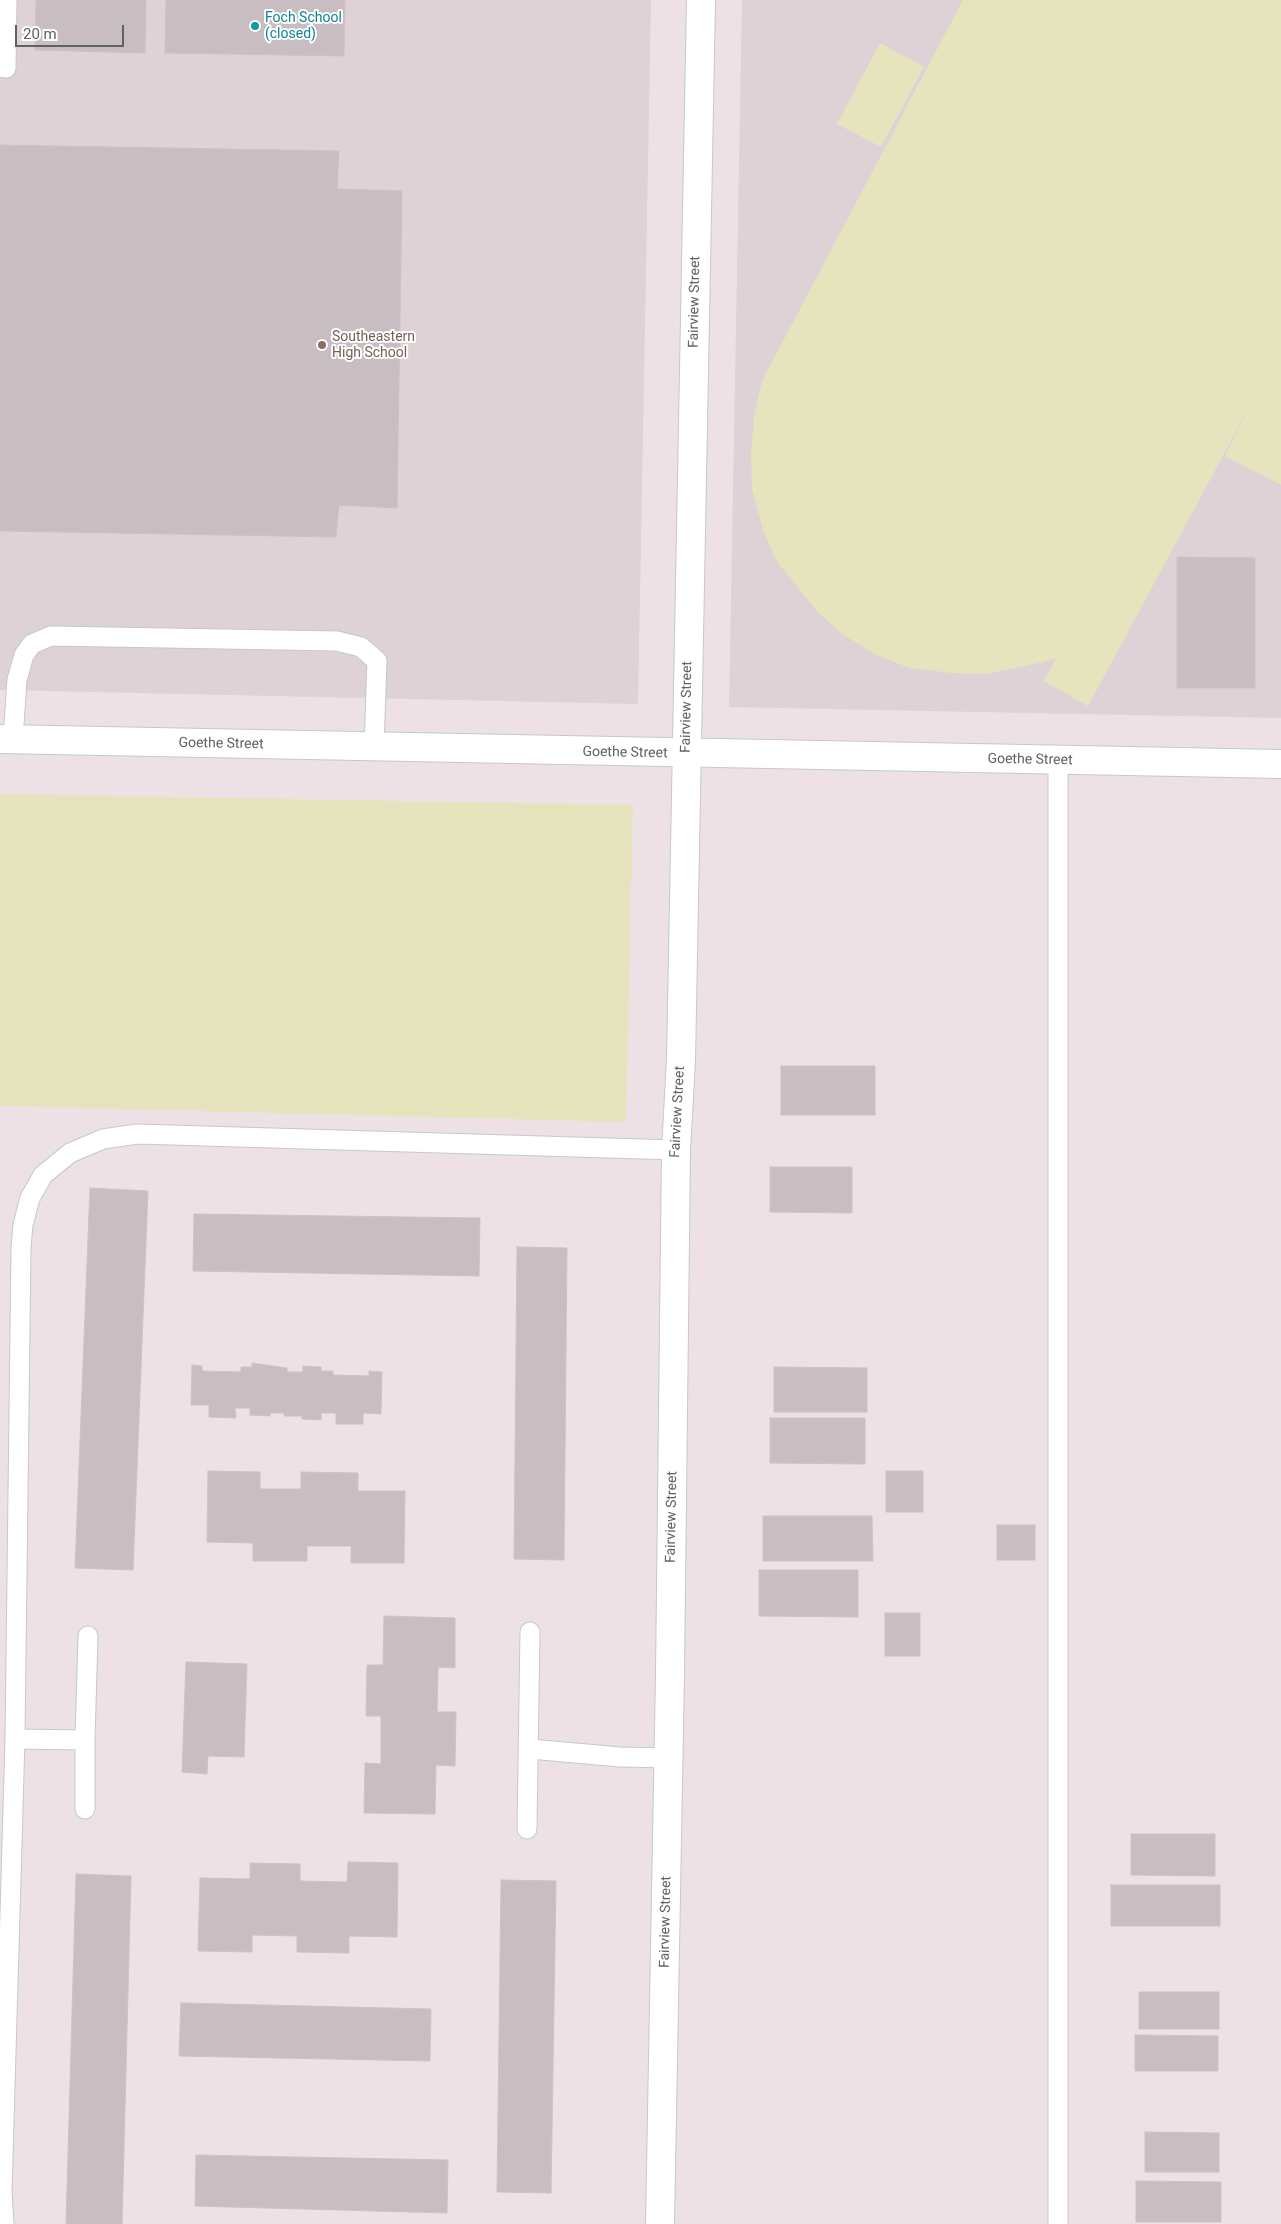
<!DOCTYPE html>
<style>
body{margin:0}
#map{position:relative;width:1281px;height:2224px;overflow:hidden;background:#ede1e5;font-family:Roboto,sans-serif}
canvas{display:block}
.scale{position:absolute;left:15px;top:25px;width:109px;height:22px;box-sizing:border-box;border:2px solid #5a635e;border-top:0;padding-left:6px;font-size:15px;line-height:18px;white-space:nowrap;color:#5a635e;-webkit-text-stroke:4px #fff;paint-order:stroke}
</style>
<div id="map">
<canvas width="1281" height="2224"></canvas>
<div class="scale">20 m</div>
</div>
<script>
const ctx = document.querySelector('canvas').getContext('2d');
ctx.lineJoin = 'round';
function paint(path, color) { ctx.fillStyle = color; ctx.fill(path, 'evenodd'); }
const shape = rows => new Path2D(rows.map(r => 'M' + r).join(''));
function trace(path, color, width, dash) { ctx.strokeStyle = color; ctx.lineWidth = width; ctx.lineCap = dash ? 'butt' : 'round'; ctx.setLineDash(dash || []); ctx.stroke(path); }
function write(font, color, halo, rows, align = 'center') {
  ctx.font = font + ' Roboto,sans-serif'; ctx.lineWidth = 4; ctx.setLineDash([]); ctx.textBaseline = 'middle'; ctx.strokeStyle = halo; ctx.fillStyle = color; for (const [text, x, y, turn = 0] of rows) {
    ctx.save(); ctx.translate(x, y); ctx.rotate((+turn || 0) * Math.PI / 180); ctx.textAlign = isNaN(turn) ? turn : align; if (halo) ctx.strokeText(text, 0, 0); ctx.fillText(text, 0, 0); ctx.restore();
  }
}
paint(shape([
 [0,0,651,0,638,704,0,690],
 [742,0,1281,0,1281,718,729,707]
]), '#dfd2d6');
paint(shape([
 [963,0,1281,0,1281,485,1225,456,1253,400,1088,706,1044,681,1056,658,1043,662,986,674,952,673,910,668,876,655,841,633,817,611,778,563,763,531,752,488,751,453,754,418,762,381],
 [880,43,924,67,881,147,837,124],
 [0,794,633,805,626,1122,0,1106]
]), '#e6e4bc');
const building = shape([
 [36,0,146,0,145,53,35,50,36,0],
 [166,0,345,0,344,56,165,53,166,0],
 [0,145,339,151,337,189,402,191,397,508,339,505,336,537,0,531,0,145],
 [1177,557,1255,558,1255,688,1177,688,1177,557],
 [781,1066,875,1066,875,1115,781,1115,781,1066],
 [770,1167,852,1167,852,1213,770,1212,770,1167],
 [90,1188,148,1191,133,1570,75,1568,90,1188],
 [194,1214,480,1218,479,1276,193,1271,194,1214],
 [517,1247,567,1248,564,1560,514,1559,517,1247],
 [252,1363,287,1368,287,1372,303,1372,303,1366,321,1367,321,1371,333,1371,333,1375,369,1376,369,1371,382,1372,381,1414,363,1413,363,1424,336,1424,336,1413,321,1413,321,1420,302,1419,302,1416,284,1416,284,1413,270,1413,270,1416,250,1415,250,1408,235,1408,236,1418,209,1417,209,1405,191,1405,192,1365,202,1366,202,1371,241,1372,241,1367,252,1367,252,1363],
 [774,1367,867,1368,867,1412,774,1412,774,1367],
 [770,1418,865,1418,865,1464,770,1463,770,1418],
 [208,1471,260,1472,260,1489,301,1489,301,1472,358,1473,358,1491,405,1491,404,1563,351,1563,351,1546,307,1546,307,1561,253,1561,253,1543,207,1542,208,1471],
 [886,1471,923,1471,923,1512,886,1512,886,1471],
 [763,1516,872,1516,873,1561,763,1561,763,1516],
 [997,1525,1035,1525,1035,1560,997,1560,997,1525],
 [759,1570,858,1570,858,1617,759,1616,759,1570],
 [885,1613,920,1613,920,1656,885,1656,885,1613],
 [384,1616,455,1618,455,1668,438,1667,437,1712,456,1712,455,1766,436,1765,435,1814,364,1813,365,1763,381,1764,381,1716,366,1716,367,1665,383,1665,384,1616],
 [186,1662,247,1664,244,1757,208,1756,207,1774,182,1772,186,1662],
 [1131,1834,1215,1834,1215,1876,1131,1875,1131,1834],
 [348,1862,398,1863,397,1937,349,1936,349,1953,297,1952,297,1936,252,1935,252,1952,198,1951,200,1878,250,1879,250,1863,300,1864,300,1881,347,1882,348,1862],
 [76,1874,131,1876,122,2224,66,2224,76,1874],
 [501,1880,556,1881,551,2193,497,2192,501,1880],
 [1111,1885,1220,1885,1220,1926,1111,1926,1111,1885],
 [1139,1992,1219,1992,1219,2029,1139,2029,1139,1992],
 [181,2003,431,2009,430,2061,179,2056,181,2003],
 [1135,2035,1218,2036,1218,2071,1135,2071,1135,2035],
 [1145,2132,1219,2133,1219,2172,1145,2172,1145,2132],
 [196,2155,448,2160,447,2213,195,2206,196,2155],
 [1136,2181,1221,2182,1221,2222,1136,2222,1136,2181]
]);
paint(building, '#c8bec1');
trace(building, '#d2bfc6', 1);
const service = shape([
 [0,67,6,68,7,0],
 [13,739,17,680,24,655,32,644,51,636,337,641,361,647,377,661,374,747],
 [1058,760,1058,2224],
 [15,1739,85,1740,85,1809],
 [85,1740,88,1636],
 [530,1749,620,1757,669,1758],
 [527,1829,530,1632],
 [4,2224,2,2192,15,1739,21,1247,23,1225,30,1198,43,1175,70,1153,103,1139,137,1134,676,1150]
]);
const minor = shape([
 [0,739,1281,764],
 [660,2224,670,1674,676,1150,681,1060,701,0]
]);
trace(service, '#c3cac8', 21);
trace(minor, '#c3cac8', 30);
trace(service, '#fff', 19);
trace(minor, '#fff', 28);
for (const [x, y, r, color] of [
 [255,26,5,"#0f9aa8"],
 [322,345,5,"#8d6e63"]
]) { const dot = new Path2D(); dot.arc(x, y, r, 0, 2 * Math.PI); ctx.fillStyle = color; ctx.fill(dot); trace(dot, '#fff', 2); }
write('14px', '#0d838f', '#fff', [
 ["Foch School",265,18],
 ["(closed)",265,34]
], 'left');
write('14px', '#5a635e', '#fff', [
 ["Fairview Street",695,302,-89],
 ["Fairview Street",687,707,-89],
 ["Goethe Street",221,744,1],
 ["Goethe Street",625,753,1],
 ["Goethe Street",1030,760,1],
 ["Fairview Street",678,1112,-87],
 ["Fairview Street",672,1517,-89],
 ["Fairview Street",666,1922,-89]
]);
write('14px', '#785e54', '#fff', [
 ["Southeastern",332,337],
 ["High School",332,353]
], 'left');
</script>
